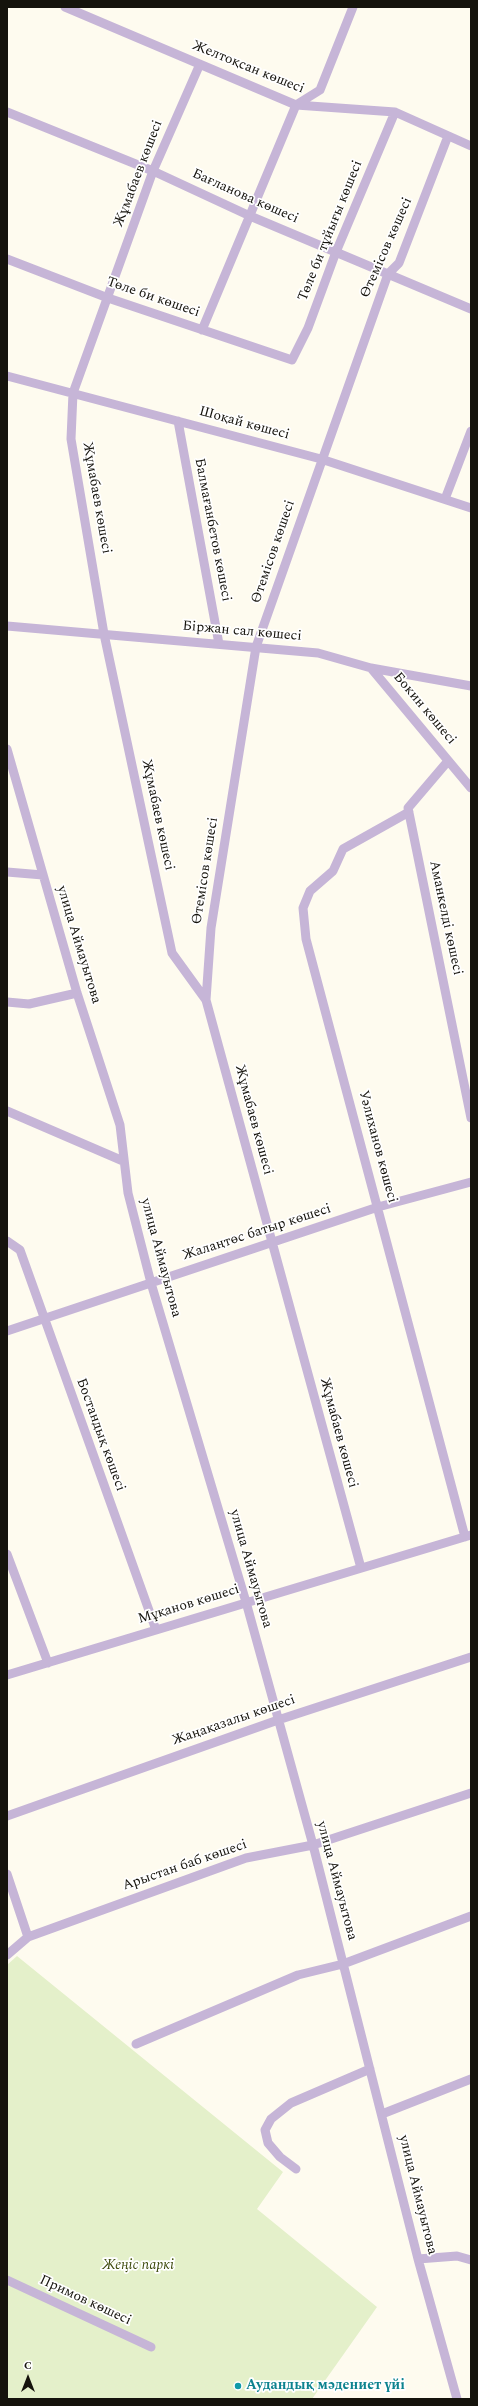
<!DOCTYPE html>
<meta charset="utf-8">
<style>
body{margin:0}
#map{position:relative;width:478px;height:2406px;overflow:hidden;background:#fefbef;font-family:Spectral,serif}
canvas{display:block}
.frame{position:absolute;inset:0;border:8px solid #15130c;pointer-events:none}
.north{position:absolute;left:8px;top:2358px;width:40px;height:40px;-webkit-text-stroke:3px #fff;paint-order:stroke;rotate:0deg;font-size:11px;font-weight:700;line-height:16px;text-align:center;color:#15130c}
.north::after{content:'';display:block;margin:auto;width:14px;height:18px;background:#15130c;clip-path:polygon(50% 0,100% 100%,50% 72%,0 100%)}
</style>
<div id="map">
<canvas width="478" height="2406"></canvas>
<div class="frame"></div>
<div class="north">С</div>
</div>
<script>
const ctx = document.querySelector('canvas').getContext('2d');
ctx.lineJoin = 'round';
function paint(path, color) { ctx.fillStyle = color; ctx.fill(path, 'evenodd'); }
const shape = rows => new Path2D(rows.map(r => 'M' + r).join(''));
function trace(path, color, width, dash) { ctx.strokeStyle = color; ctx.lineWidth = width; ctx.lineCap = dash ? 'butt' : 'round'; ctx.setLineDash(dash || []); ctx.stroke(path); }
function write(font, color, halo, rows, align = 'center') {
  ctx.font = font + ' Spectral,serif'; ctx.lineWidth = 3.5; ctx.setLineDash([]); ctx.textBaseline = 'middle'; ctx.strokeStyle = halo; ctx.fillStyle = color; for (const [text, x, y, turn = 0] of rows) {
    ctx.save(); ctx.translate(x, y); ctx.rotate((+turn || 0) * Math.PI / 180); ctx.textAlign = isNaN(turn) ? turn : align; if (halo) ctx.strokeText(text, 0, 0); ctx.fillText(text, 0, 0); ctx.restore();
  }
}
paint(shape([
 [17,1956,283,2172,257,2209,377,2307,312,2399,7,2399,7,1965]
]), '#e4f0ca');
trace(shape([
 [65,7,296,105,395,112,471,146],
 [200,64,153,171,73,393,71,439,104,634,172,953,206,1000,361,1568],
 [7,112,153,171,250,216,471,309],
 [7,259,108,298,292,360,308,328,336,252,395,112],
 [202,330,296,105,320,90,353,7],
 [7,376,321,459,471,508],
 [178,421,219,644],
 [445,499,471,431],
 [7,626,318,653,371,668,471,686],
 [371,668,471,788],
 [7,749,77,993,120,1125,128,1193,151,1283,246,1602,313,1845,418,2259,457,2399],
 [448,761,408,808,471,1118],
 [409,812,343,849,333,871,310,891,303,908,306,939,465,1537],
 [7,872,43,875],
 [206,1000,211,928,256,647,388,274,399,263,448,136],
 [7,1002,29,1004,77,993],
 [7,1111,123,1161],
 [7,1241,20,1250,156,1630],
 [7,1331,378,1207,471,1182],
 [7,1554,48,1663],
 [7,1675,471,1535],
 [7,1816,278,1720,471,1657],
 [7,1874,28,1937],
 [7,1955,28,1937,246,1858,313,1845,471,1793],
 [136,2044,298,1975,343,1964,471,1916],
 [382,2114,471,2079],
 [296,2169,280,2157,268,2143,265,2130,271,2119,291,2103,370,2069],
 [418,2259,457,2256,471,2260],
 [7,2280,151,2347]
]), '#c6b5d7', 9);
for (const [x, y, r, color] of [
 [238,2386,4,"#0f9aa8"]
]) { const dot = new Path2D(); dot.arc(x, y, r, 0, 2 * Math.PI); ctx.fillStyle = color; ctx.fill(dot); trace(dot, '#fff', 1.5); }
write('14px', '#15130c', '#fff', [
 ["Желтоқсан көшесі",248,68,22],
 ["Жұмабаев көшесі",139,174,-69],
 ["Бағланова көшесі",245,197,24],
 ["Төле би тұйығы көшесі",331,231,-68],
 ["Өтемісов көшесі",387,248,-66],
 ["Төле би көшесі",153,298,19],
 ["Шоқай көшесі",244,424,15],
 ["Жұмабаев көшесі",96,498,80],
 ["Балмағанбетов көшесі",212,530,79],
 ["Өтемісов көшесі",274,552,-71],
 ["Біржан сал көшесі",242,632,5],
 ["Бокин көшесі",424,709,50],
 ["Жұмабаев көшесі",157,815,78],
 ["Өтемісов көшесі",206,871,-81],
 ["Аманкелді көшесі",445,918,78],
 ["улица Аймауытова",78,945,73],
 ["Жұмабаев көшесі",253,1120,75],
 ["Уәлиханов көшесі",377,1147,75],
 ["Жалаңтөс батыр көшесі",257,1233,-18],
 ["улица Аймауытова",160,1258,75],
 ["Жұмабаев көшесі",338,1433,75],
 ["Бостандық көшесі",100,1435,70],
 ["улица Аймауытова",250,1569,74],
 ["Мұқанов көшесі",189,1605,-17],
 ["Жаңақазалы көшесі",234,1721,-19],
 ["Арыстан баб көшесі",185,1866,-19],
 ["улица Аймауытова",336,1881,75],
 ["улица Аймауытова",417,2195,76],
 ["Примов көшесі",85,2301,25]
]);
write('italic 14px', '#3c490a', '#fff', [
 ["Жеңіс паркі",138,2266]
]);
write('bold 14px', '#0d838f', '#fff', [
 ["Аудандық мəдениет үйі",246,2386]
], 'left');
</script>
